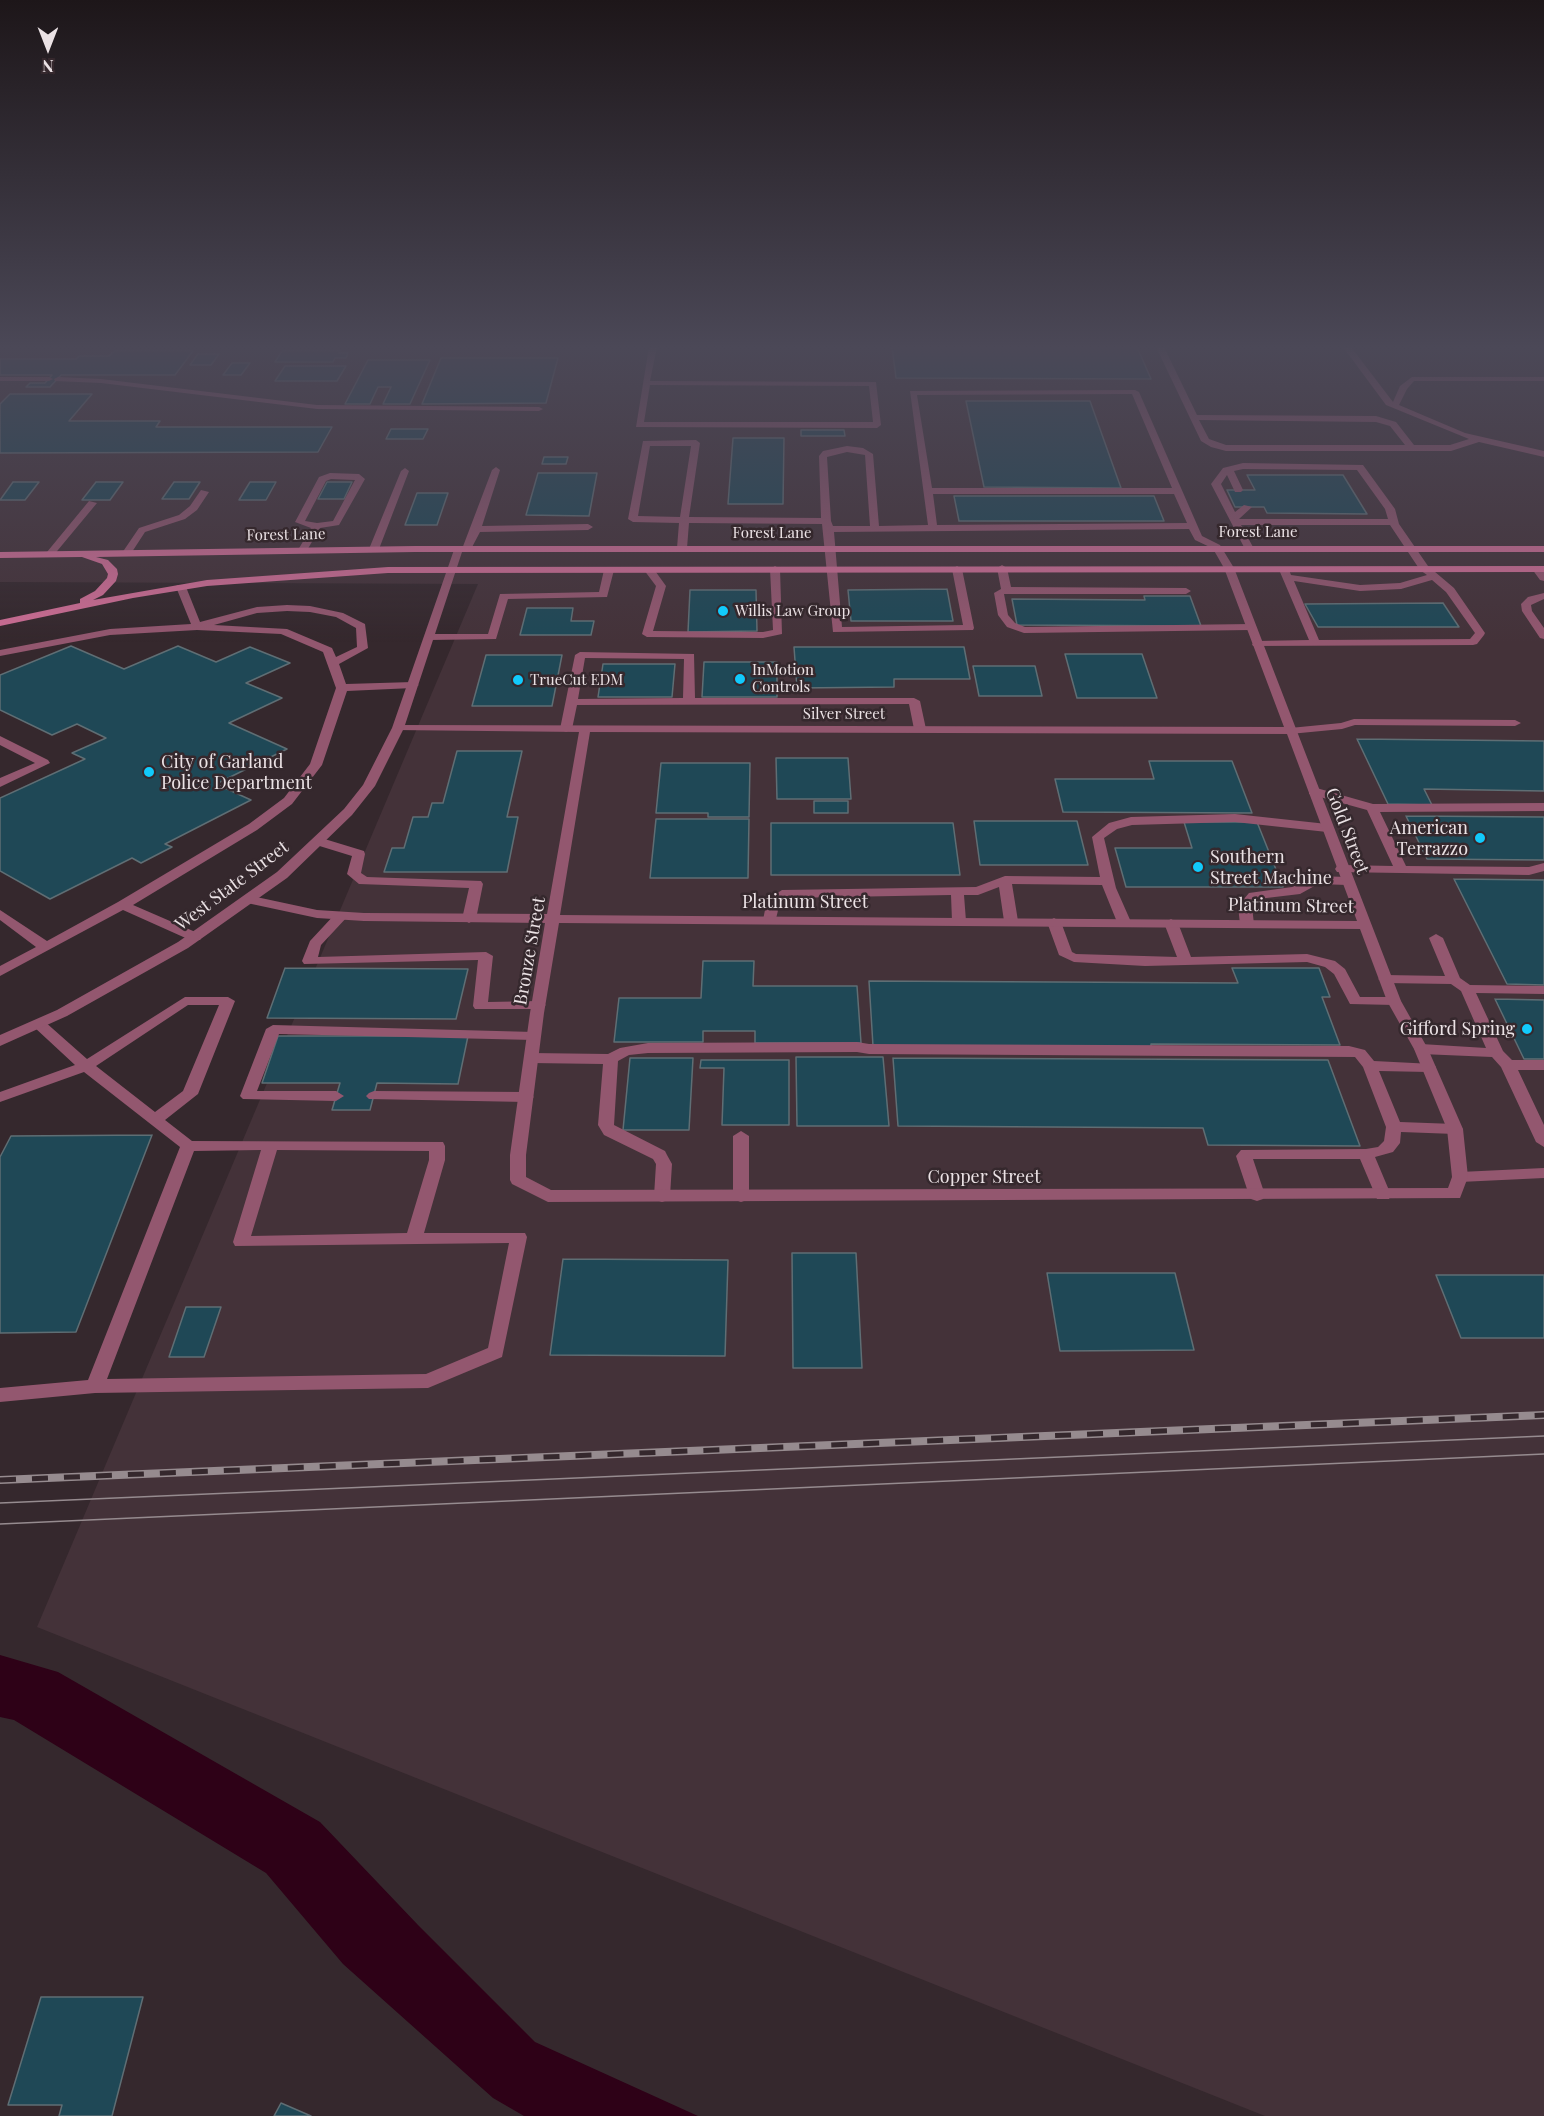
<!DOCTYPE html>
<style>
body{margin:0}
#map{position:relative;width:1544px;height:2116px;overflow:hidden;background:#35282d;font-family:"Playfair Display",serif}
canvas{display:block}
.north{position:absolute;left:18px;top:18px;width:60px;height:60px;-webkit-text-stroke:4px #35282d;paint-order:stroke;rotate:180deg;font-size:16px;font-weight:700;line-height:24px;text-align:center;color:#ebe2e5}
.north::after{content:'';display:block;margin:auto;width:21px;height:27px;background:#ebe2e5;clip-path:polygon(50% 0,100% 100%,50% 72%,0 100%)}
</style>
<div id="map">
<canvas width="1544" height="2116"></canvas>
<div class="north">N</div>
</div>
<script>
const ctx = document.querySelector('canvas').getContext('2d');
ctx.lineJoin = 'round';
function paint(path, color) { ctx.fillStyle = color; ctx.fill(path, 'evenodd'); }
const shape = rows => new Path2D(rows.map(r => 'M' + r).join(''));
function trace(path, color, width, dash) { ctx.strokeStyle = color; ctx.lineWidth = width; ctx.lineCap = dash ? 'butt' : 'round'; ctx.setLineDash(dash || []); ctx.stroke(path); }
function write(font, color, halo, rows, align = 'center') {
  ctx.font = font + ' "Playfair Display",serif'; ctx.lineWidth = 5; ctx.setLineDash([]); ctx.textBaseline = 'middle'; ctx.strokeStyle = halo; ctx.fillStyle = color; for (const [text, x, y, turn = 0] of rows) {
    ctx.save(); ctx.translate(x, y); ctx.rotate((+turn || 0) * Math.PI / 180); ctx.textAlign = isNaN(turn) ? turn : align; if (halo) ctx.strokeText(text, 0, 0); ctx.fillText(text, 0, 0); ctx.restore();
  }
}
paint(shape([
 [0,347,1544,347,1544,2116,1265,2116,37,1627,478,584,0,582]
]), '#443239');
paint(shape([
 [0,1655,58,1672,320,1822,418,1925,535,2042,698,2116,524,2116,493,2098,343,1964,266,1873,14,1720,0,1717]
]), '#2e0117');
const building = shape([
 [892,347,1137,347,1151,379,896,378,892,347],
 [114,351,193,351,175,375,61,375,50,387,26,387,30,383,45,383,52,375,0,375,0,359,76,359,79,356,109,356,114,351],
 [282,351,340,351,339,353,348,353,346,358,335,358,333,362,275,362,282,351],
 [198,354,219,354,211,365,190,365,198,354],
 [441,358,558,358,546,403,422,404,441,358],
 [368,360,430,360,410,404,383,404,391,387,378,387,370,404,345,404,368,360],
 [232,363,250,363,241,375,223,375,232,363],
 [285,366,346,366,337,381,275,381,285,366],
 [10,394,92,394,69,421,160,421,156,427,332,427,318,452,0,453,0,404,10,394],
 [966,401,1090,401,1121,488,984,487,966,401],
 [391,429,428,429,423,439,386,439,391,429],
 [801,430,844,430,845,436,801,436,801,430],
 [733,438,784,438,783,504,728,504,733,438],
 [544,457,568,457,566,464,542,464,544,457],
 [538,473,597,473,589,516,526,515,538,473],
 [1247,475,1343,475,1367,514,1267,513,1264,507,1235,507,1227,490,1255,490,1247,475],
 [13,482,39,482,25,500,0,500,13,482],
 [96,482,123,482,110,500,82,500,96,482],
 [174,482,200,482,189,499,162,499,174,482],
 [250,482,276,482,266,500,239,500,250,482],
 [327,482,352,482,344,499,318,499,327,482],
 [417,493,448,493,437,525,405,525,417,493],
 [954,496,1154,496,1164,521,959,521,954,496],
 [947,589,953,621,851,621,848,590,947,589],
 [690,590,756,590,757,631,688,632,690,590],
 [1144,596,1190,596,1201,626,1017,625,1012,599,1145,600,1144,596],
 [1443,603,1459,627,1318,627,1305,604,1443,603],
 [527,608,573,608,571,621,594,621,591,635,520,635,527,608],
 [71,646,124,669,178,646,216,662,250,647,290,663,246,683,282,698,229,723,287,749,216,784,251,800,165,844,172,847,141,863,132,858,50,899,0,871,0,798,85,759,72,753,106,738,77,724,52,735,0,710,0,675,71,646],
 [794,647,964,647,970,679,894,679,894,687,797,688,794,647],
 [1065,654,1142,654,1157,698,1077,698,1065,654],
 [486,655,562,655,552,706,472,706,486,655],
 [704,662,777,662,777,697,702,697,704,662],
 [603,664,675,664,672,697,598,697,603,664],
 [973,666,1035,666,1042,696,979,696,973,666],
 [1357,739,1544,741,1544,791,1424,789,1432,805,1388,804,1357,739],
 [457,751,522,751,507,817,518,817,507,872,384,872,392,848,404,848,413,817,428,817,432,803,443,803,457,751],
 [776,758,848,758,851,799,777,799,776,758],
 [1149,761,1232,761,1252,813,1063,812,1055,779,1154,779,1149,761],
 [661,763,750,763,749,817,708,817,708,813,656,813,661,763],
 [814,801,848,801,848,813,814,813,814,801],
 [1406,816,1544,817,1544,860,1427,859,1406,816],
 [656,819,749,819,748,878,650,878,656,819],
 [974,821,1077,821,1088,865,980,865,974,821],
 [1184,822,1257,822,1283,887,1126,887,1115,848,1192,848,1184,822],
 [771,823,953,823,960,875,771,875,771,823],
 [1454,879,1544,880,1544,985,1507,984,1454,879],
 [703,961,754,961,753,986,857,986,861,1043,755,1043,755,1031,703,1031,703,1042,614,1042,619,998,701,998,703,961],
 [285,968,468,969,456,1019,267,1018,285,968],
 [1232,968,1319,968,1330,997,1322,997,1340,1045,1151,1044,1151,1047,873,1046,869,981,1238,983,1232,968],
 [1495,999,1544,1000,1544,1059,1524,1059,1495,999],
 [278,1036,468,1036,458,1084,377,1083,370,1110,332,1110,340,1083,262,1083,278,1036],
 [796,1057,883,1057,889,1126,797,1126,796,1057],
 [630,1058,693,1058,689,1130,623,1130,630,1058],
 [893,1058,1328,1060,1360,1146,1208,1145,1203,1128,898,1126,893,1058],
 [701,1060,789,1060,789,1125,722,1125,724,1068,700,1068,701,1060],
 [152,1135,76,1332,0,1333,0,1157,11,1136,152,1135],
 [792,1253,856,1253,862,1368,793,1368,792,1253],
 [563,1259,728,1260,725,1356,550,1355,563,1259],
 [1047,1273,1175,1273,1194,1350,1060,1351,1047,1273],
 [1436,1275,1544,1275,1544,1338,1461,1338,1436,1275],
 [186,1307,221,1307,204,1357,169,1357,186,1307],
 [41,1997,143,1997,112,2116,59,2116,62,2105,8,2105,41,1997],
 [281,2103,311,2116,274,2116,281,2103]
]);
paint(building, '#1f4856');
trace(building, '#5f6e74', 1.5);
paint(shape([
 [649,347,657,347,650,381,876,382,881,425,877,428,636,427,649,347],
 [650,385,869,386,873,422,644,422,650,385],
 [1156,347,1164,347,1197,415,1376,416,1396,422,1414,445,1450,445,1469,439,1386,405,1343,347,1351,347,1393,402,1400,386,1412,377,1544,377,1544,381,1414,381,1407,389,1399,405,1465,433,1544,451,1544,457,1479,442,1451,451,1226,451,1211,447,1201,441,1156,347],
 [1199,420,1376,422,1390,426,1405,445,1226,445,1209,439,1199,420],
 [0,377,49,377,53,379,49,381,0,381,0,377],
 [58,377,101,379,317,405,539,407,543,409,539,411,317,409,101,383,55,381,54,379,58,377],
 [1135,390,1139,392,1202,536,1220,545,1220,549,1214,549,1195,540,1189,529,834,532,842,627,963,625,952,569,957,566,962,569,974,628,973,630,833,632,822,524,689,523,687,548,682,551,677,548,679,523,633,522,628,519,643,441,696,440,700,443,689,517,821,518,819,456,823,451,847,446,863,448,873,454,879,526,928,525,910,391,1135,390],
 [1132,394,1172,488,932,488,917,395,1132,394],
 [650,446,691,446,680,517,638,516,650,446],
 [847,452,865,455,870,526,833,526,831,521,827,457,847,452],
 [933,494,1174,494,1187,523,937,525,933,494],
 [1243,463,1363,465,1395,509,1399,524,1428,566,1454,588,1485,633,1484,635,1477,644,1473,645,1253,646,1252,644,1257,641,1309,640,1280,572,1281,570,1289,570,1291,575,1360,585,1400,583,1427,575,1420,570,1390,525,1241,525,1253,547,1245,549,1211,484,1223,468,1243,463],
 [1243,469,1357,470,1385,509,1388,519,1239,519,1252,507,1244,505,1235,512,1221,484,1227,475,1235,492,1241,492,1243,490,1234,471,1243,469],
 [1432,580,1446,592,1475,633,1470,639,1319,640,1294,581,1360,591,1401,589,1432,580],
 [496,467,500,470,482,526,588,524,593,527,588,530,480,532,470,551,464,551,462,549,492,470,496,467],
 [405,468,409,471,379,549,371,551,369,549,401,471,405,468],
 [330,473,359,474,365,479,339,525,320,528,306,552,300,552,298,550,311,528,295,522,319,477,330,473],
 [331,479,355,480,333,521,317,523,305,521,326,481,331,479],
 [201,490,209,492,197,510,185,519,145,532,130,555,124,555,122,553,139,528,179,515,190,506,201,490],
 [89,501,97,503,53,556,47,556,47,552,89,501],
 [1002,565,1007,568,1011,587,1186,588,1191,591,1186,594,1004,594,1008,615,1015,623,1025,627,1251,624,1256,627,1251,630,1024,633,1007,627,998,615,994,593,1001,589,997,568,1002,565],
 [775,566,780,569,782,634,763,638,647,637,642,634,656,586,644,570,645,568,653,568,666,586,653,631,763,632,773,630,770,569,775,566],
 [1537,566,1544,571,1544,581,1540,580,1532,569,1537,566],
 [609,567,614,570,607,597,508,599,496,639,429,640,424,637,429,634,488,634,500,594,599,592,604,570,609,567],
 [177,585,186,587,200,622,257,607,287,605,310,606,343,613,365,624,368,648,339,664,346,684,413,682,419,685,413,688,347,691,322,765,292,804,257,830,133,905,200,934,202,937,200,940,190,940,123,910,0,976,0,966,36,947,0,920,0,910,47,941,118,902,249,824,284,798,310,764,336,688,323,652,281,634,197,630,110,635,0,656,0,650,110,629,191,624,176,587,177,585],
 [287,611,310,612,336,617,356,628,357,647,336,657,332,648,287,629,214,625,257,613,287,611],
 [1544,593,1544,599,1531,605,1532,611,1544,628,1544,639,1540,638,1522,611,1521,604,1528,597,1544,593],
 [580,652,694,654,695,698,914,698,920,701,926,729,920,732,914,729,909,704,577,705,572,729,566,732,560,729,575,655,580,652],
 [585,658,684,659,683,698,578,699,585,658],
 [1354,719,1515,720,1521,723,1515,726,1355,725,1342,729,1290,734,1284,731,1290,728,1341,723,1354,719],
 [0,736,48,760,50,763,0,787,0,778,35,763,0,745,0,736],
 [1313,787,1373,804,1544,803,1544,811,1380,812,1406,866,1529,867,1544,863,1544,871,1529,875,1337,872,1335,869,1337,866,1342,865,1393,866,1367,810,1309,794,1309,788,1313,787],
 [1235,814,1327,824,1333,828,1327,832,1235,822,1132,825,1117,829,1104,838,1116,888,1131,922,1124,926,1117,922,1102,885,1012,884,1018,921,1011,925,1004,921,999,887,978,895,964,895,966,921,959,925,952,921,951,895,785,898,780,902,775,923,770,924,763,920,767,900,782,890,976,887,1005,876,1100,877,1092,837,1109,823,1131,817,1235,814],
 [318,837,364,851,365,854,361,873,367,877,481,881,483,884,476,919,469,923,462,919,469,888,359,884,347,874,352,856,313,844,312,841,318,837],
 [1316,876,1347,877,1354,881,1347,885,1318,884,1300,894,1258,899,1252,907,1254,924,1252,927,1242,927,1240,924,1238,906,1249,893,1292,887,1316,876],
 [341,912,348,916,321,945,318,957,486,952,493,956,488,1002,539,1001,546,1005,539,1009,475,1009,473,1006,478,960,304,964,302,961,310,941,336,913,341,912],
 [1054,918,1061,922,1072,952,1076,954,1177,957,1164,923,1171,919,1178,923,1191,957,1307,954,1335,961,1345,969,1360,997,1394,997,1401,1001,1394,1005,1350,1004,1334,974,1325,967,1307,962,1145,966,1074,962,1059,955,1047,922,1054,918],
 [1436,934,1443,938,1460,978,1470,985,1544,986,1544,994,1476,993,1503,1051,1512,1060,1544,1060,1544,1070,1518,1070,1544,1125,1544,1147,1536,1142,1501,1067,1492,1057,1421,1054,1414,1049,1421,1044,1486,1048,1461,991,1451,984,1385,983,1378,979,1385,975,1445,976,1429,938,1436,934],
 [185,997,228,997,235,1001,198,1094,165,1120,192,1141,443,1142,445,1146,445,1160,424,1233,525,1233,527,1237,502,1357,428,1388,95,1393,0,1402,0,1388,88,1380,180,1147,84,1072,0,1102,0,1092,75,1065,34,1027,32,1024,34,1021,44,1021,87,1059,185,997],
 [188,1005,219,1005,183,1091,155,1112,96,1066,188,1005],
 [261,1150,233,1242,235,1246,509,1243,488,1348,426,1374,107,1379,194,1151,261,1150],
 [277,1150,429,1151,429,1160,407,1233,251,1236,277,1150],
 [273,1025,534,1032,541,1036,534,1040,279,1034,257,1091,336,1091,344,1096,336,1101,243,1099,240,1096,266,1029,273,1025],
 [857,1042,869,1044,1349,1046,1365,1050,1374,1061,1433,1064,1436,1067,1428,1072,1379,1071,1400,1122,1455,1124,1463,1129,1455,1134,1401,1132,1400,1143,1393,1152,1375,1157,1391,1195,1389,1199,1377,1199,1360,1159,1253,1159,1265,1195,1263,1199,1257,1201,1251,1199,1249,1195,1236,1156,1241,1150,1366,1149,1378,1147,1384,1141,1386,1127,1363,1067,1355,1057,869,1054,857,1052,648,1053,629,1055,618,1061,614,1125,665,1151,667,1155,672,1164,670,1196,668,1200,662,1202,656,1200,654,1196,656,1164,653,1159,604,1135,598,1125,603,1064,531,1063,524,1058,531,1053,608,1054,620,1048,648,1043,857,1042],
 [374,1091,526,1092,534,1097,526,1102,369,1099,366,1096,369,1093,374,1091],
 [741,1131,749,1136,749,1196,747,1200,741,1202,735,1200,733,1196,733,1136,741,1131],
 [1544,1168,1544,1178,1460,1182,1454,1181,1452,1177,1454,1173,1460,1172,1544,1168]
]), '#93576f');
paint(shape([
 [1214,545,1220,545,1234,568,1401,1001,1428,1049,1463,1129,1468,1177,1460,1198,548,1202,512,1184,510,1180,510,1155,530,1013,545,923,364,921,317,918,247,903,240,899,247,895,317,910,364,913,547,914,579,732,394,730,394,726,398,725,1284,727,1224,568,1212,547,1214,545],
 [590,732,1287,734,1357,921,560,915,590,732],
 [559,923,1360,929,1387,1001,1414,1049,1447,1129,1452,1177,1448,1188,551,1190,526,1177,526,1155,544,1013,559,923]
]), '#93576f');
paint(shape([
 [455,547,463,549,404,728,375,786,352,815,287,878,188,948,67,1016,0,1046,0,1035,57,1010,178,942,277,872,344,809,363,785,392,728,455,547]
]), '#93576f');
paint(shape([
 [415,546,1544,546,1544,552,415,552,96,557,108,560,117,569,118,574,116,581,103,595,93,600,207,580,388,567,1544,566,1544,572,388,573,207,586,133,598,0,626,0,620,80,603,80,599,95,591,107,578,108,574,102,564,82,557,0,558,0,552,415,546]
]), '#cd6d94');
trace(shape([
 [0,1503,1544,1436],
 [0,1524,1544,1454]
]), '#968b8f', 1.5);
const rail = shape([
 [0,1480,1544,1415]
]);
trace(rail, '#968b8f', 8);
trace(rail, '#35282d', 5, [16]);
const sky = ctx.createLinearGradient(0, 0, 0, 643);
sky.addColorStop(0, '#1d1619');
sky.addColorStop(0.54, '#4b4857');
sky.addColorStop(1, '#4b485700');
ctx.fillStyle = sky;
ctx.fillRect(0, 0, 1544, 643);
for (const [x, y, r, color] of [
 [723,611,6,"#12cafb"],
 [740,679,6,"#12cafb"],
 [518,680,6,"#12cafb"],
 [149,772,6,"#12cafb"],
 [1480,838,6,"#12cafb"],
 [1198,867,6,"#12cafb"],
 [1527,1029,6,"#12cafb"]
]) { const dot = new Path2D(); dot.arc(x, y, r, 0, 2 * Math.PI); ctx.fillStyle = color; ctx.fill(dot); trace(dot, '#35282d', 2); }
write('15px', '#ebe2e5', '#35282d', [
 ["Forest Lane",1258,532],
 ["Forest Lane",772,533],
 ["Forest Lane",286,535,-1],
 ["Silver Street",844,714]
]);
write('15px', '#ebe2e5', '#35282d', [
 ["Willis Law Group",735,611],
 ["InMotion",752,670],
 ["Controls",752,687],
 ["TrueCut EDM",530,680]
], 'left');
write('18px', '#ebe2e5', '#35282d', [
 ["City of Garland",161,762],
 ["Police Department",161,783],
 ["American",1468,828,"right"],
 ["Terrazzo",1468,849,"right"],
 ["Southern",1210,857],
 ["Street Machine",1210,878],
 ["Gifford Spring",1515,1029,"right"]
], 'left');
write('18px', '#ebe2e5', '#35282d', [
 ["Gold Street",1347,831,69],
 ["West State Street",232,886,-37],
 ["Platinum Street",805,902],
 ["Platinum Street",1291,906,1],
 ["Bronze Street",530,951,-80],
 ["Copper Street",984,1177]
]);
</script>
